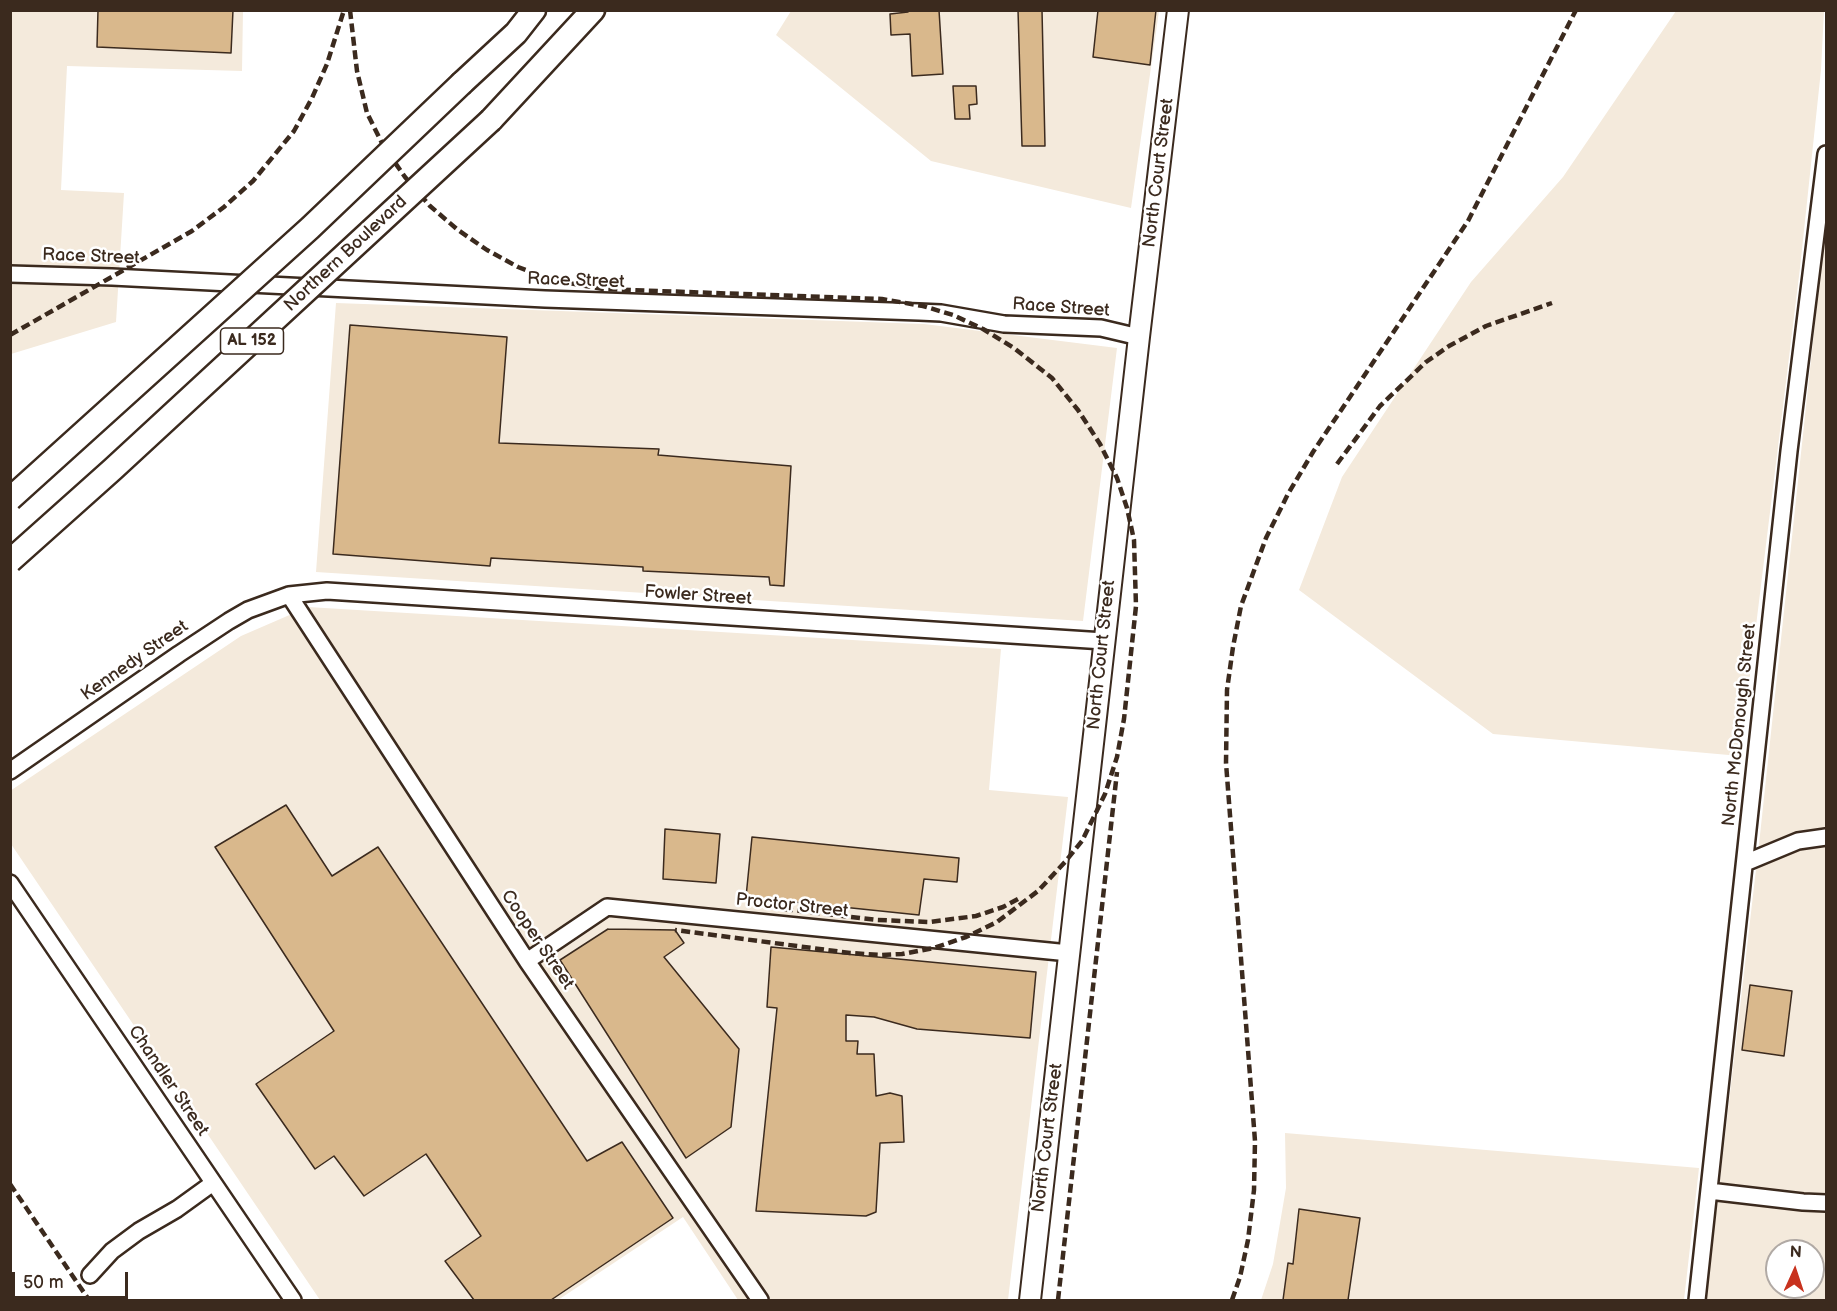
<!DOCTYPE html>
<style>
body{margin:0}
#map{position:relative;width:1837px;height:1311px;overflow:hidden;background:#fff;font-family:"Balsamiq Sans",sans-serif}
canvas{display:block}
.frame{position:absolute;inset:0;border:12px solid #3b2a1e;pointer-events:none}
.north{position:absolute;left:1765px;top:1239px;width:60px;height:60px;box-sizing:border-box;background:#fff;border:2px solid #b1aaa5;border-radius:50%;rotate:3deg;font-size:16px;font-weight:700;line-height:24px;text-align:center;color:#3b2a1e}
.north::after{content:'';display:block;margin:auto;width:21px;height:27px;background:#c8321e;clip-path:polygon(50% 0,100% 100%,50% 72%,0 100%)}
.scale{position:absolute;left:12px;top:1272px;width:116px;height:27px;box-sizing:border-box;border:3px solid #3b2a1e;border-top:0;padding-left:8px;font-size:18px;line-height:21px;white-space:nowrap;color:#3b2a1e;-webkit-text-stroke:4px #fff;paint-order:stroke}
</style>
<div id="map">
<canvas width="1837" height="1311"></canvas>
<div class="frame"></div>
<div class="north">N</div>
<div class="scale">50 m</div>
</div>
<script>
const ctx = document.querySelector('canvas').getContext('2d');
ctx.lineJoin = 'round';
function paint(path, color) { ctx.fillStyle = color; ctx.fill(path, 'evenodd'); }
const shape = rows => new Path2D(rows.map(r => 'M' + r).join(''));
function trace(path, color, width, dash) { ctx.strokeStyle = color; ctx.lineWidth = width; ctx.lineCap = dash ? 'butt' : 'round'; ctx.setLineDash(dash || []); ctx.stroke(path); }
function write(font, color, halo, rows, align = 'center') {
  ctx.font = font + ' "Balsamiq Sans",sans-serif'; ctx.lineWidth = 5; ctx.setLineDash([]); ctx.textBaseline = 'middle'; ctx.strokeStyle = halo; ctx.fillStyle = color; for (const [text, x, y, turn = 0] of rows) {
    ctx.save(); ctx.translate(x, y); ctx.rotate((+turn || 0) * Math.PI / 180); ctx.textAlign = isNaN(turn) ? turn : align; if (halo) ctx.strokeText(text, 0, 0); ctx.fillText(text, 0, 0); ctx.restore();
  }
}
paint(shape([
 [11,11,243,11,242,71,67,66,61,190,124,193,116,322,11,354],
 [791,11,1159,11,1131,208,931,161,776,35],
 [1676,11,1824,11,1821,70,1800,268,1740,756,1493,734,1299,590,1342,477,1471,282,1563,177],
 [1826,220,1826,1300,1706,1300,1760,835],
 [1777,1251,1813,1251,1813,1287,1777,1287],
 [336,303,924,324,1117,348,1083,621,316,572],
 [308,607,1001,649,989,790,1068,797,1008,1300,738,1300,683,1217,558,1300,320,1300,11,844,10,791,241,636],
 [1285,1133,1699,1168,1684,1300,1261,1300,1273,1264,1286,1188]
]), '#f4eadc');
const building = shape([
 [98,10,233,10,231,53,97,47,98,10],
 [908,10,939,10,943,74,912,76,910,34,891,35,890,14,908,12,908,10],
 [1018,10,1042,10,1045,146,1022,146,1018,10],
 [1098,10,1156,10,1150,65,1093,57,1098,10],
 [953,86,976,86,977,104,969,105,970,119,955,119,953,86],
 [350,325,507,337,499,443,659,449,658,455,791,466,784,586,770,585,769,577,643,571,643,567,491,558,490,566,333,554,350,325],
 [286,805,332,876,378,847,587,1161,622,1142,673,1218,551,1300,474,1300,445,1261,481,1236,426,1154,364,1196,334,1156,315,1169,256,1084,334,1031,215,847,286,805],
 [665,829,720,834,716,883,663,879,665,829],
 [752,837,959,858,957,882,924,879,919,915,746,897,752,837],
 [608,929,675,930,684,943,664,957,739,1049,731,1127,686,1158,560,960,608,929],
 [771,947,1036,972,1030,1038,917,1029,874,1017,846,1015,846,1041,858,1041,857,1054,874,1054,876,1096,890,1093,902,1096,904,1142,880,1143,876,1212,866,1216,756,1211,777,1008,767,1007,771,947],
 [1750,985,1792,991,1784,1056,1742,1050,1750,985],
 [1299,1209,1360,1218,1348,1300,1283,1300,1288,1263,1293,1264,1299,1209]
]);
paint(building, '#d9b88c');
trace(building, '#3b2a1e', 1.5);
const minor = shape([
 [10,274,112,277,545,299,919,312,941,313,1004,324,1101,328,1139,337],
 [289,595,527,961,760,1300],
 [10,771,179,654,229,621,248,610,289,595,327,591,1104,641],
 [1745,863,1798,841,1826,837],
 [10,883,293,1300],
 [527,961,607,907,1069,953],
 [1709,1191,1803,1202,1826,1203],
 [90,1275,112,1251,139,1231,177,1209,213,1183],
 [1697,1300,1789,451,1826,154]
]);
const major = shape([
 [1030,1300,1139,337,1178,10]
]);
const highway = shape([
 [462,83,516,33,534,10],
 [491,120,593,10]
]);
trace(minor, '#3b2a1e', 20);
trace(major, '#3b2a1e', 24);
trace(highway, '#3b2a1e', 27);
trace(minor, '#fff', 15);
trace(major, '#fff', 20);
trace(highway, '#fff', 22);
trace(shape([
 [350,10,357,71,367,113,384,147,405,177,430,206,458,230,487,250,518,267,552,280,603,289,882,299,923,306,953,315,983,329,1014,348,1052,378,1078,410,1100,444,1117,478,1127,508,1134,540,1136,606,1124,719,1117,757,1105,794,1082,841,1065,862,1038,891,997,922,966,937,934,948,902,954,881,955,850,953,675,930],
 [10,335,192,231,224,207,253,181,294,131,312,98,327,64,344,10],
 [1337,464,1380,406,1426,362,1449,346,1486,326,1552,303],
 [784,909,877,920,930,922,976,916,1003,907,1018,899],
 [10,1184,89,1300],
 [1058,1300,1117,772],
 [1232,1300,1240,1277,1248,1240,1254,1190,1255,1141,1226,763,1227,690,1233,647,1241,606,1266,538,1288,494,1313,452,1468,221,1576,10]
]), '#3b2a1e', 4.5, [9, 4.5]);
const highwayBridge = shape([
 [10,499,310,228,462,83],
 [10,561,113,469,491,120]
]);
trace(highwayBridge, '#3b2a1e', 27, []);
trace(highwayBridge, '#fff', 22);
for (const [x, y, w] of [
 [252,341,63]
]) { const box = new Path2D(); box.roundRect(x - w / 2, y - 13, w, 26, 4.5); ctx.fillStyle = '#fff'; ctx.fill(box); trace(box, '#3b2a1e', 1.5); }
write('bold 16px', '#3b2a1e', null, [
 ["AL 152",252,341]
]);
write('18px', '#3b2a1e', '#fff', [
 ["North Court Street",1159,173,-83],
 ["Northern Boulevard",346,254,-43],
 ["Race Street",91,257,2],
 ["Race Street",576,281,2],
 ["Race Street",1061,308,4],
 ["Fowler Street",698,596,4],
 ["North Court Street",1102,655,-84],
 ["Kennedy Street",135,661,-35],
 ["North McDonough Street",1740,725,-84],
 ["Proctor Street",792,906,6],
 ["Cooper Street",537,940,56],
 ["Chandler Street",168,1081,56],
 ["North Court Street",1048,1138,-83]
]);
</script>
